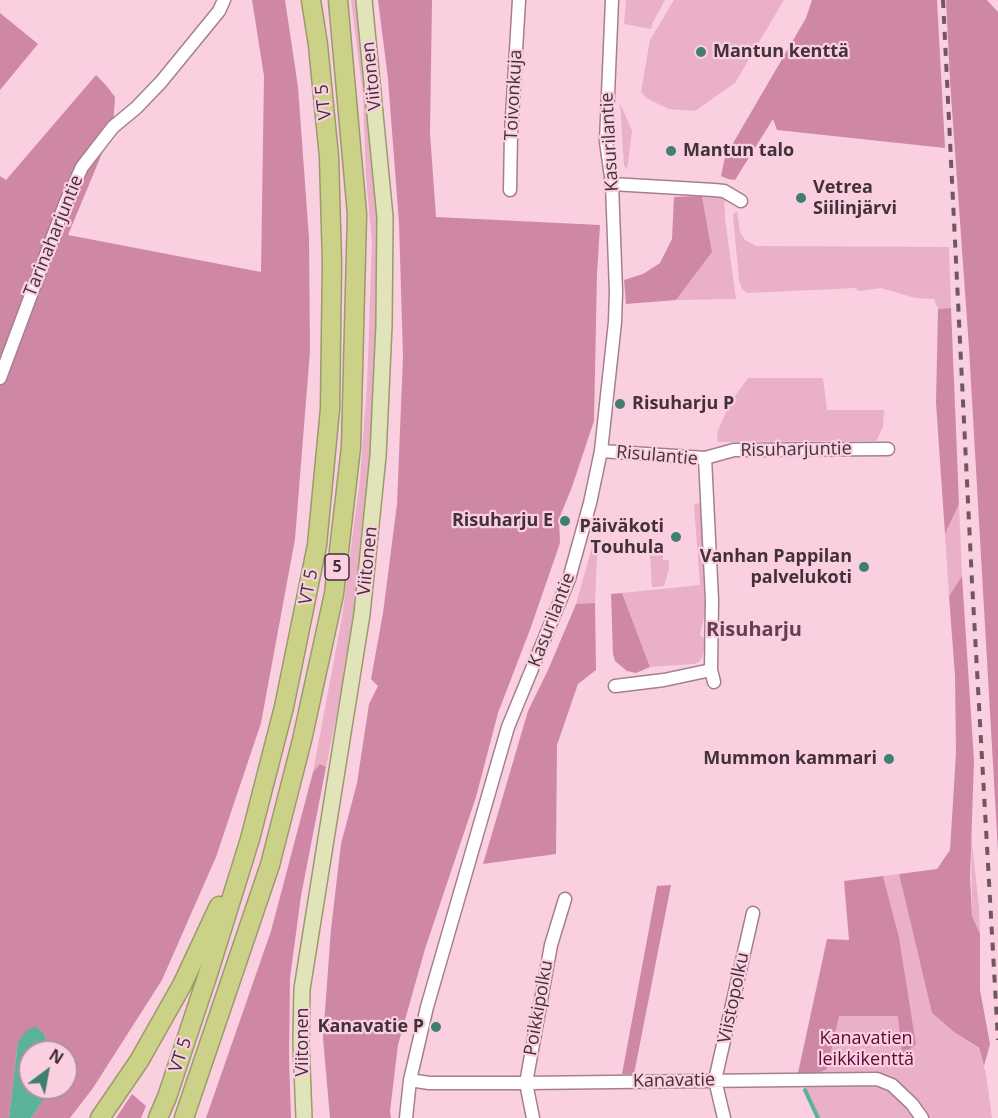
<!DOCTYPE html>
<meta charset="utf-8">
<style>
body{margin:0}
#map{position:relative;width:998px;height:1118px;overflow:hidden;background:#facfe0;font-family:"Open Sans",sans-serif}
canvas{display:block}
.north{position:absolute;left:18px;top:1040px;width:60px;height:60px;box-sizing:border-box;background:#facfe0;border:2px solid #b0909d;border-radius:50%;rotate:32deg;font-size:16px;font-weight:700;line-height:24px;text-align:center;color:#423138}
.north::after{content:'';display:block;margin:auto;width:21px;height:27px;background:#3f7f6d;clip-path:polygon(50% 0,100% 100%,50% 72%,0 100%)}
</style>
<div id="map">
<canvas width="998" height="1118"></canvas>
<div class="north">N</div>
</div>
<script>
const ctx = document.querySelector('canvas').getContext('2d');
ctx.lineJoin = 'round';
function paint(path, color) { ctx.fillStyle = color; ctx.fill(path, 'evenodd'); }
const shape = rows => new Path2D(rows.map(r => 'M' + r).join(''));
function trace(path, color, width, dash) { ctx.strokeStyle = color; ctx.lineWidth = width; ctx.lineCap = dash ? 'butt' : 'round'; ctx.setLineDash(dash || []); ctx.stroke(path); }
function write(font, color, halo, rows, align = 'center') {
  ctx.font = font + ' "Open Sans",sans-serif'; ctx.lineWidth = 4.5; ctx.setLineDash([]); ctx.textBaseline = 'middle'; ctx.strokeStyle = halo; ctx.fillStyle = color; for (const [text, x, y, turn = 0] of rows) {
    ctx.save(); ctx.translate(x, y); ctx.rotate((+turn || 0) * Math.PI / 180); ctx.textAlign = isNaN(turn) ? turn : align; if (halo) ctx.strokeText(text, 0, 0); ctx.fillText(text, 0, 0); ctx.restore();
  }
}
paint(shape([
 [351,0,359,0,377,211,377,292,371,463,366,535,344,678,326,767,320,764,313,772,342,617,360,479,367,385,372,241,366,178,363,96],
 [626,0,665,0,653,22,651,29,624,24],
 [674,0,784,0,735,83,695,111,669,109,646,98,641,92,650,40],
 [620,103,632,131,627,170,624,165],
 [701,189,724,191,725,219,736,299,676,300,712,252],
 [737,211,740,232,745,240,756,246,949,247,951,308,938,309,934,299,915,298,881,288,859,291,856,288,747,293,742,289,739,280,733,215],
 [748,378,823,378,827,410,884,410,883,427,876,441,718,442,717,433,730,403],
 [701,503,705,612,700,635,704,638,705,643,702,658,699,662,694,664,650,667,622,593,700,585,694,504],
 [959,504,962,576,949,596,945,534],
 [593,544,596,546,597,555,595,603,576,604],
 [663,555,663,560,669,560,669,569,664,586,652,587,650,556],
 [971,835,979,907,980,934,972,916],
 [899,874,932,1013,954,1032,979,1049,986,1074,992,1118,818,1118,805,1090,806,1079,827,1069,838,1016,899,1016,902,1055,916,1044,899,937,883,876]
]), '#e9b0c7');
paint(shape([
 [252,0,285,0,298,87,309,238,310,351,295,539,261,723,216,857,162,980,93,1088,70,1118,31,1118,48,1091,67,1089,66,1052,50,1052,44,1034,18,1042,9,1118,0,1118,0,176,6,180,96,75,105,84,115,97,113,127,68,235,261,272,264,76],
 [378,0,432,0,430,133,436,217,600,225,597,274,594,421,572,487,559,519,560,543,531,627,498,713,476,797,425,949,398,1045,390,1111,391,1118,330,1118,323,1038,331,929,341,844,357,783,369,704,378,686,371,679,383,613,397,504,403,357,399,223,388,79],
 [812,0,937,0,945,148,777,130,773,119,735,180,728,179,721,176,725,157,806,18],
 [946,0,987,0,998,12,998,851,969,348,950,81],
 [0,13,38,44,0,90],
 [702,196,712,252,676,300,626,304,624,280,643,274,660,263,672,239,674,197],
 [951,308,959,504,945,534,936,403,938,309],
 [962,576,974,761,970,877,972,916,980,934,980,990,990,1044,984,1066,979,1048,954,1032,932,1013,899,874,937,869,950,850,956,753,955,676,949,596],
 [622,593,650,667,636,673,627,671,615,661,613,654,611,594],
 [595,603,596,670,578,684,557,745,556,854,483,864,528,711,548,670,576,604],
 [320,764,326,767,301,896,290,978,289,1056,291,1118,206,1118,271,931,313,772],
 [883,876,899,937,916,1044,902,1056,898,1016,839,1016,827,1069,806,1079,798,1073,827,939,849,940,844,881],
 [671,885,634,1074,622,1074,657,886],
 [132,1094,146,1106,141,1118,116,1118]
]), '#ce88a5');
paint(shape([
 [36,1027,44,1034,50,1052,30,1052,30,1088,68,1089,63,1095,57,1091,48,1092,31,1118,9,1118,18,1042,28,1029]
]), '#5ab299');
trace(shape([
 [805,1090,818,1118]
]), '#5ab299', 4);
const minor = shape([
 [612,184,714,190,724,191,741,201],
 [510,190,511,134,519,0],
 [0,378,65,204,82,167,113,127,136,108,161,82,219,11,224,0],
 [601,451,705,458,712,600,711,670,714,682],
 [705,458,734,450,888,449],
 [615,686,664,680,711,670],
 [410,1080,429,1083,526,1083,877,1079,892,1085,912,1104,922,1118],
 [406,1118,410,1080,427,1007,508,727,569,579,590,503,601,451,615,322,616,292,612,184,606,142,612,0],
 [533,1118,526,1083,551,945,565,899],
 [724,1118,715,1080,753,913]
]);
const major = shape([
 [304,1118,301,1041,302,989,362,614,378,456,384,325,385,217,364,0]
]);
const highway = shape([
 [100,1118,139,1061,182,985,219,906],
 [158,1118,167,1097,208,974,250,839,284,707,317,545,330,409,332,263,329,157,318,45,311,0],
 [184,1118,270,865,302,740,334,594,351,447,357,214,338,0]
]);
trace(minor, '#a67f8f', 15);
trace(major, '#9b9a6c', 18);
trace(highway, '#9b9a6c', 21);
trace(minor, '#fff', 12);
trace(major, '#e0e4b8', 15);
trace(highway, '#cbd288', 18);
trace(shape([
 [943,0,972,582,998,1040]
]), '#6f5861', 4, [8, 8]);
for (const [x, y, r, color] of [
 [701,52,6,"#3f7f6d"],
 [671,151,6,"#3f7f6d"],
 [801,198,6,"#3f7f6d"],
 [620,404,6,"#3f7f6d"],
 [565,521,6,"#3f7f6d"],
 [676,537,6,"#3f7f6d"],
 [864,567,6,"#3f7f6d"],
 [889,759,6,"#3f7f6d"],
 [436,1027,6,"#3f7f6d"]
]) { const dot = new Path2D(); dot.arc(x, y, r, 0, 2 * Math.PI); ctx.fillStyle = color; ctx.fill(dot); trace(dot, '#facfe0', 2); }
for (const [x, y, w] of [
 [337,567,24]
]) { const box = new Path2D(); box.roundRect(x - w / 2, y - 13, w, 26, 4.5); ctx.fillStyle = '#facfe0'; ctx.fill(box); trace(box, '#423138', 1.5); }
write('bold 16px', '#423138', null, [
 ["5",337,567]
]);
write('bold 18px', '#423138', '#facfe0', [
 ["Mantun kenttä",713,52,"left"],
 ["Mantun talo",683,151,"left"],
 ["Vetrea",813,188,"left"],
 ["Siilinjärvi",813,209,"left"],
 ["Risuharju P",632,404,"left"],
 ["Risuharju E",553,521],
 ["Päiväkoti",664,527],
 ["Touhula",664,548],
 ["Vanhan Pappilan",852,557],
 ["palvelukoti",852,578],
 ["Mummon kammari",877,759],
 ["Kanavatie P",424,1027]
], 'right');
write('18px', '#423138', '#facfe0', [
 ["Viitonen",372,76,-96],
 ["Toivonkuja",514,95,-87],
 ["VT 5",324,102,-96],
 ["Kasurilantie",610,142,-93],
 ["Tarinaharjuntie",54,236,-68],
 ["Risuharjuntie",796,450,-1],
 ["Risulantie",657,456,5],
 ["Viitonen",368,561,-84],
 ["VT 5",309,587,-79],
 ["Kasurilantie",552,620,-69],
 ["Viistopolku",734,998,-78],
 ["Poikkipolku",539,1008,-80],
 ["Viitonen",303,1042,-90],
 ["VT 5",181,1055,-72],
 ["Kanavatie",674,1081,-1]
]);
write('18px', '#5e0939', '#facfe0', [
 ["Kanavatien",866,1039],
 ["leikkikenttä",866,1060]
]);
write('bold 20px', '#623f4e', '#facfe0', [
 ["Risuharju",754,630]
]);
</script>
